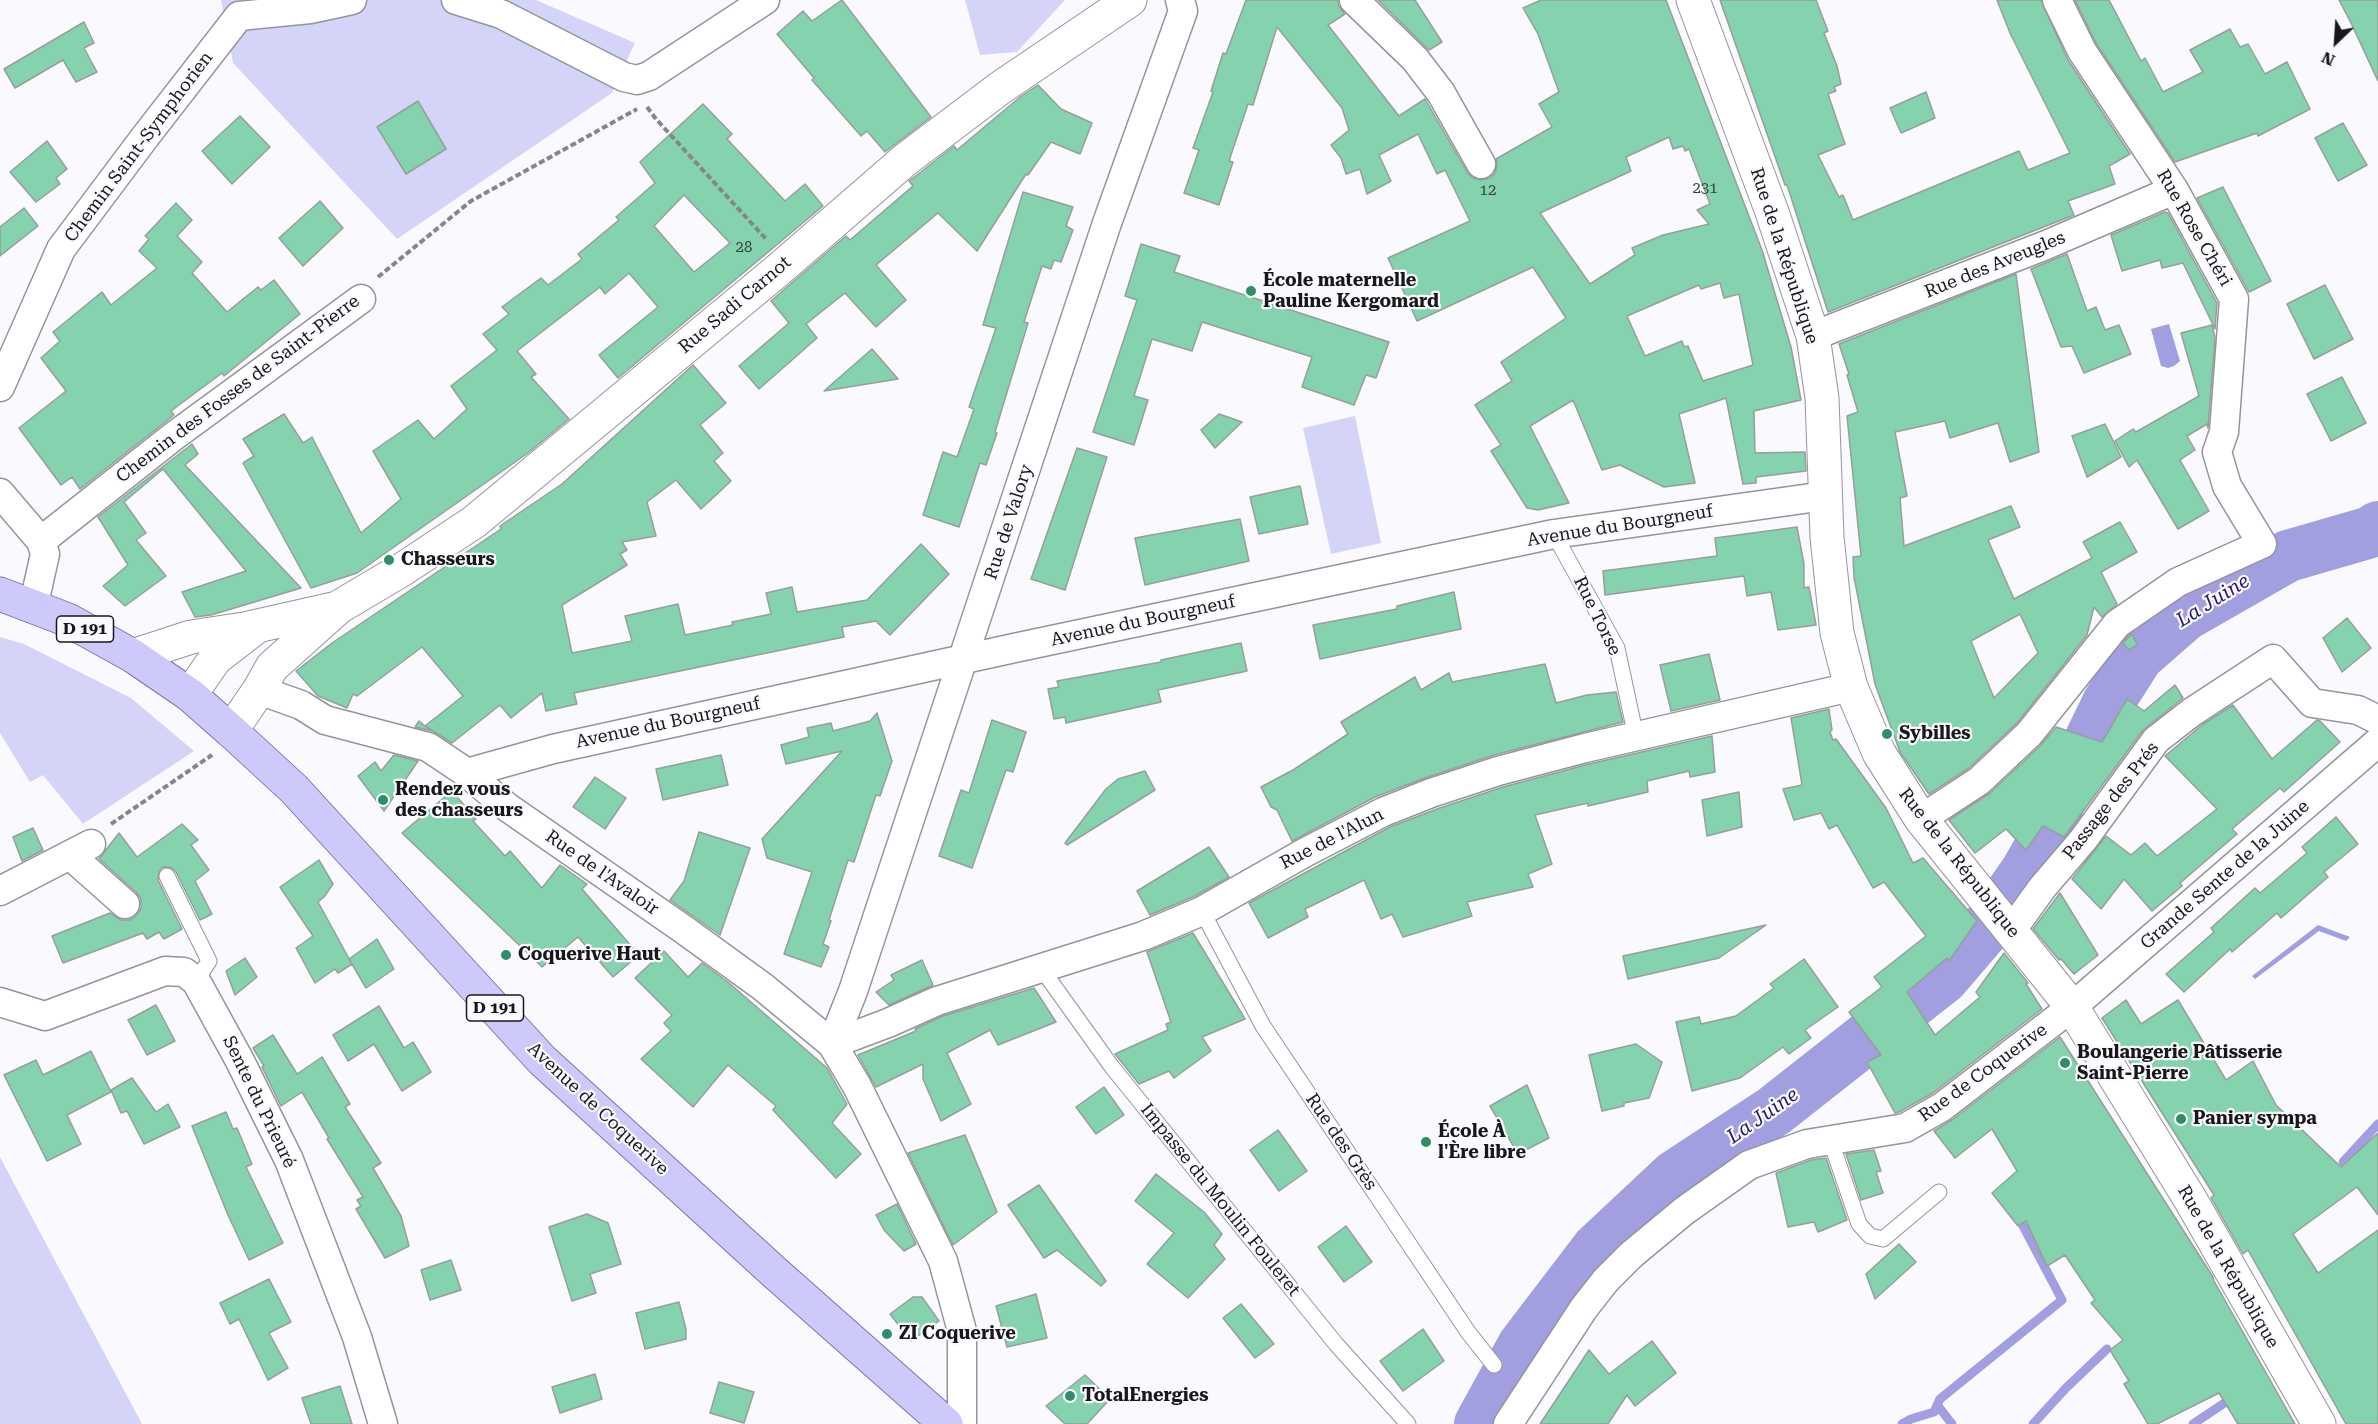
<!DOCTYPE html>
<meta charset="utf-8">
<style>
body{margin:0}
#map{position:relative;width:2378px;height:1424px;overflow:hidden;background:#fafafe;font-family:"Roboto Serif",serif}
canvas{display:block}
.north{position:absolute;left:2306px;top:12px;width:60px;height:60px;-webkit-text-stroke:4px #fafafe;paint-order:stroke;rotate:205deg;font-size:16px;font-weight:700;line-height:24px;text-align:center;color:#18181b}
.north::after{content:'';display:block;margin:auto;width:21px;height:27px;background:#18181b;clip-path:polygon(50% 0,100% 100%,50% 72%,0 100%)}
</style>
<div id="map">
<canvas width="2378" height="1424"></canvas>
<div class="north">N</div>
</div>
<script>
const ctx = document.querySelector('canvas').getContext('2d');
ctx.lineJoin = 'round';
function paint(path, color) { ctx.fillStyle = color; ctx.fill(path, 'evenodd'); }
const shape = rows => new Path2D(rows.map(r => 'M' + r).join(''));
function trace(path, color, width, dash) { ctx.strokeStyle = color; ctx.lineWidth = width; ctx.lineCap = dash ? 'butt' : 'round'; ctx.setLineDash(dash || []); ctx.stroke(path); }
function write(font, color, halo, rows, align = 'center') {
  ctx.font = font + ' "Roboto Serif",serif'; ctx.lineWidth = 4.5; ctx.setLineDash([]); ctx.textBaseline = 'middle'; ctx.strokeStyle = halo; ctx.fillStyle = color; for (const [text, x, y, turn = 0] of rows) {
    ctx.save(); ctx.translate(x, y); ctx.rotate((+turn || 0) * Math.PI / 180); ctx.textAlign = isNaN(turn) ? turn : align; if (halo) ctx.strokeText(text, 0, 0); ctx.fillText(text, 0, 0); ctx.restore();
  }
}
paint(shape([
 [221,0,536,0,635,43,612,93,397,239,233,63],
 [965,0,1065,0,1017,52,980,55],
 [1355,416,1381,543,1331,554,1303,428],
 [0,637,24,644,131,698,194,751,83,824,43,775,30,782,0,733],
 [0,1157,142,1424,0,1424]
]), '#d4d4f9');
paint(shape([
 [2169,324,2180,361,2174,366,2168,368,2161,366,2151,329],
 [2318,925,2350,937,2346,941,2319,931,2255,979,2252,976]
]), '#a19fe0');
trace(shape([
 [2343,1162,2378,1124],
 [1938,1406,1952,1424],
 [1902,1424,1911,1419,1934,1412,1940,1399,2062,1300,2023,1226],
 [2033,1424,2066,1388,2107,1349],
 [2193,1424,2232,1398]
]), '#a19fe0', 9);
trace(shape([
 [2078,765,2108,703,2138,656,2185,615,2288,556,2371,532,2378,527],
 [1480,1424,1523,1346,1597,1249,1675,1176,1774,1111,1943,978,1991,922,2026,872,2057,818]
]), '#a19fe0', 52);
const building = shape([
 [842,0,931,117,885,152,867,131,861,136,812,80,814,78,804,66,777,34,803,11,812,21,842,0],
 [1246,0,1338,0,1338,5,1345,14,1328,25,1399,116,1425,99,1467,172,1473,178,1481,180,1490,178,1495,173,1497,165,1496,159,1552,127,1539,104,1559,92,1538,34,1523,8,1541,0,1666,0,1762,250,1791,347,1801,400,1754,411,1755,453,1805,452,1806,471,1756,477,1756,483,1743,484,1726,398,1679,414,1695,483,1664,487,1620,465,1602,470,1573,400,1530,426,1569,503,1538,510,1527,508,1491,451,1501,445,1475,405,1512,381,1501,362,1566,318,1533,267,1417,321,1388,258,1470,221,1445,170,1437,174,1418,134,1379,155,1391,181,1367,194,1360,169,1346,174,1341,158,1331,145,1349,130,1342,108,1277,27,1253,105,1248,104,1229,161,1233,162,1219,205,1184,193,1199,150,1193,148,1213,92,1211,91,1223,53,1226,54,1246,0],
 [1669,137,1673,149,1683,146,1685,151,1689,149,1710,204,1697,210,1709,224,1663,235,1632,248,1635,255,1590,284,1540,213,1631,171,1626,157,1669,137],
 [1720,283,1724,298,1739,294,1753,365,1703,381,1688,346,1684,347,1682,341,1645,356,1627,316,1699,285,1701,289,1720,283],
 [1378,0,1415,0,1442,42,1429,50,1378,0],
 [1720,0,1816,0,1828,31,1824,33,1837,66,1841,84,1834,87,1836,91,1828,94,1845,144,1818,155,1839,197,1843,195,1853,220,2019,151,2028,170,2070,153,2010,33,1997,0,2041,0,2068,60,2130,154,2109,166,2115,184,2068,201,2074,215,1828,312,1787,185,1785,185,1720,0],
 [2075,0,2109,0,2141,61,2145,58,2163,92,2203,72,2190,50,2230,29,2240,47,2248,44,2265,74,2287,62,2310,109,2258,136,2257,133,2175,162,2096,43,2075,0],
 [2339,0,2378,0,2378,81,2351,23,2339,0],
 [84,22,94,43,84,48,97,72,76,82,63,60,15,88,4,69,84,22],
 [1038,85,1061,109,1092,123,1080,154,1051,142,1028,175,1026,174,977,251,938,213,876,265,906,300,876,327,845,293,806,324,817,338,759,389,739,366,789,323,771,301,846,236,850,240,913,186,909,181,917,175,954,146,957,150,1020,97,1038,85],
 [1926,92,1935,118,1901,133,1890,108,1926,92],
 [418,101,446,149,406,174,377,127,418,101],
 [703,104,732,134,727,139,785,201,805,184,823,206,618,378,599,355,658,307,629,273,605,294,600,287,517,351,536,374,531,377,569,419,528,453,357,573,311,588,243,463,254,456,243,439,284,414,303,443,312,437,361,533,401,499,373,451,418,420,434,439,467,409,451,386,497,350,483,334,509,314,502,307,541,278,548,285,582,259,578,254,619,220,616,217,655,183,640,162,703,104],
 [684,195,730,243,694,272,654,226,684,195],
 [240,116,270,147,232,184,202,151,240,116],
 [2343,123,2367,165,2338,181,2315,138,2343,123],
 [47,141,67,169,56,178,60,184,36,202,10,172,47,141],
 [2223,187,2271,281,2249,292,2197,198,2223,187],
 [1023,192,1073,207,1066,226,1073,230,1061,262,1054,260,1051,269,1042,266,1024,322,1028,323,995,432,997,433,986,465,980,463,959,527,923,515,943,452,957,457,974,409,969,407,996,328,983,325,1023,192],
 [320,201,343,228,303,266,279,238,320,201],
 [176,203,192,220,177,236,202,262,192,273,227,312,258,287,261,290,274,280,300,314,224,376,222,373,171,411,174,415,80,489,72,477,61,485,19,428,66,391,41,358,60,341,53,332,102,292,111,305,157,268,139,251,149,239,145,236,176,203],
 [24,208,38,226,0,256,0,227,24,208],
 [2165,212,2168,213,2217,303,2215,329,2183,263,2162,268,2160,260,2122,271,2111,235,2165,212],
 [1141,244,1180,256,1174,272,1389,342,1376,378,1366,375,1354,405,1302,387,1312,357,1202,322,1192,351,1152,339,1134,396,1148,400,1134,445,1093,432,1137,300,1125,296,1141,244],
 [2067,254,2087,311,2096,307,2105,330,2119,325,2131,354,2084,373,2072,346,2061,347,2031,269,2067,254],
 [2016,274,2039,452,2010,462,1998,423,1950,438,1945,421,1895,432,1907,496,1900,498,1904,546,2011,506,2020,527,1988,540,2014,599,2092,558,2083,542,2120,522,2137,552,2101,572,2117,604,2102,617,2094,607,2087,635,2017,723,1969,768,1929,794,1900,752,1875,684,1854,577,1853,557,1861,556,1847,416,1858,412,1847,375,1849,374,1839,344,2016,274],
 [2020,614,2038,653,1994,698,1971,641,2020,614],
 [2325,285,2353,339,2314,359,2287,304,2325,285],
 [2212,325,2215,338,2208,428,2207,424,2187,436,2195,450,2180,460,2209,511,2178,529,2137,460,2129,467,2115,441,2133,429,2136,432,2199,396,2181,333,2212,325],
 [872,349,898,379,824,391,872,349],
 [693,365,726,403,700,425,723,453,714,461,731,481,701,509,676,480,647,502,656,536,622,542,627,550,620,554,627,565,562,605,572,653,632,641,625,616,678,604,685,635,733,625,732,622,771,614,766,593,792,587,797,612,867,600,921,544,949,574,890,635,876,621,842,627,844,637,574,693,577,704,546,711,542,693,511,718,500,705,452,743,425,726,432,731,415,727,419,721,425,726,463,696,422,647,357,696,353,694,347,708,318,696,296,671,332,643,501,529,500,526,562,484,693,365],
 [2342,377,2366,423,2331,441,2307,394,2342,377],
 [1219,414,1242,422,1215,448,1201,430,1219,414],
 [2105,424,2121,457,2087,477,2072,436,2105,424],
 [192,444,198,454,185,465,301,588,211,615,195,617,182,592,246,571,163,469,124,502,146,533,136,540,166,576,125,606,103,586,128,565,98,517,192,444],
 [1077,448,1107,457,1065,590,1031,579,1077,448],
 [1300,486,1308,524,1259,534,1250,497,1300,486],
 [1240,519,1249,561,1145,585,1135,538,1240,519],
 [1797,527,1804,564,1804,588,1809,587,1816,625,1778,630,1771,592,1747,596,1744,576,1605,595,1603,571,1717,556,1715,538,1797,527],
 [1454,592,1461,629,1320,659,1313,625,1397,609,1397,606,1454,592],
 [2347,618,2371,648,2342,672,2323,638,2347,618],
 [2132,634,2137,645,2129,650,2123,643,2132,634],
 [1241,643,1247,671,1158,690,1161,702,1066,723,1065,717,1054,719,1048,689,1059,687,1057,681,1161,662,1161,660,1241,643],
 [1709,654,1720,700,1671,711,1660,665,1709,654],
 [1545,664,1556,703,1587,695,1616,692,1623,722,1494,755,1425,778,1375,797,1292,841,1277,810,1271,807,1261,787,1293,770,1348,734,1341,722,1415,677,1421,690,1449,673,1452,682,1545,664],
 [2175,685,2183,698,2143,730,2064,837,2043,826,2026,850,2006,829,1975,853,1949,820,1990,793,2040,746,2056,727,2102,742,2127,699,2144,711,2175,685],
 [2233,705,2272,759,2317,720,2320,721,2340,742,2284,792,2280,788,2232,829,2237,834,2180,883,2182,886,2152,911,2124,879,2101,909,2072,879,2106,836,2131,855,2145,843,2157,856,2217,809,2165,756,2202,725,2233,705],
 [1829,709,1832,730,1830,732,1833,740,1836,739,1886,808,1913,863,1923,858,1977,921,1949,961,1947,958,1907,992,1935,1035,1980,997,1976,992,2004,953,2028,983,2026,984,2042,1009,1933,1093,1899,1112,1895,1113,1867,1062,1881,1055,1849,1012,1882,987,1874,977,1926,936,1884,882,1873,888,1837,825,1829,829,1821,813,1794,820,1783,789,1802,785,1791,718,1829,709],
 [877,713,892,761,880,796,876,795,854,862,848,860,829,920,831,921,823,944,829,947,821,967,784,954,812,872,767,858,762,839,842,751,786,764,781,745,809,737,807,728,831,723,833,731,870,721,877,713],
 [992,720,1026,732,1013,772,1006,770,972,868,939,856,961,790,969,793,992,720],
 [1712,736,1715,772,1690,777,1689,771,1647,781,1648,792,1588,806,1588,803,1535,815,1552,864,1528,874,1533,887,1467,902,1472,916,1403,937,1392,914,1381,919,1364,880,1305,909,1308,917,1268,938,1249,903,1390,827,1437,809,1503,787,1589,764,1712,736],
 [394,755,418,761,384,811,358,776,375,762,381,771,394,755],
 [721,755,728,785,663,800,656,769,721,755],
 [1145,771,1155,790,1067,845,1065,843,1106,789,1118,779,1145,771],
 [595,777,626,798,605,829,573,807,595,777],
 [452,791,476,819,473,821,505,856,510,851,542,888,560,865,587,884,582,889,639,955,613,977,578,937,542,967,402,833,452,791],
 [1739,792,1742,827,1707,836,1702,800,1739,792],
 [2336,817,2358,844,2324,872,2328,877,2281,918,2277,913,2232,952,2230,949,2184,992,2166,974,2214,932,2211,928,2255,888,2260,893,2307,853,2302,847,2336,817],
 [182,824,198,840,191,845,209,870,195,881,212,914,200,920,176,872,172,868,163,867,159,871,158,880,182,929,164,939,159,932,147,939,143,933,63,963,52,936,110,913,121,920,130,920,137,915,141,908,141,899,136,892,99,859,119,833,137,857,182,824],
 [33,828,43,850,22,861,13,837,33,828],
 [699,832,750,848,720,935,670,900,684,881,699,832],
 [1209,847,1229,877,1195,896,1150,915,1137,891,1209,847],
 [319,860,333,884,324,897,318,902,352,964,338,973,335,969,315,983,296,948,313,936,280,887,319,860],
 [2060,893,2098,955,2074,974,2061,959,2059,960,2033,929,2060,893],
 [1766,925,1719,958,1628,979,1623,956,1766,925],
 [1193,933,1245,1019,1202,1037,1211,1051,1174,1078,1169,1071,1139,1084,1115,1054,1168,1030,1166,1024,1171,1022,1147,952,1193,933],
 [377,939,394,969,366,988,349,959,377,939],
 [664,951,688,977,702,963,729,983,827,1068,847,1104,832,1123,861,1154,836,1178,773,1110,776,1106,728,1065,693,1107,641,1059,671,1031,664,1023,672,1015,635,978,664,951],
 [245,958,257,977,235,995,226,971,245,958],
 [1804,959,1838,1007,1805,1030,1811,1038,1789,1054,1783,1047,1740,1078,1692,1091,1676,1022,1699,1017,1701,1024,1736,1016,1774,988,1770,984,1804,959],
 [922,960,933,985,889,1005,876,992,894,980,891,975,922,960],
 [1034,988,1056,1022,998,1045,990,1030,947,1053,971,1104,941,1121,923,1079,923,1064,876,1087,858,1055,916,1031,915,1029,943,1016,1034,988],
 [2126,1000,2141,1024,2178,1000,2226,1080,2253,1061,2276,1105,2341,1167,2378,1133,2378,1215,2357,1187,2293,1234,2318,1273,2378,1230,2378,1424,2346,1424,2248,1250,2243,1254,2211,1198,2214,1195,2102,1018,2126,1000],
 [156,1005,175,1041,147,1055,128,1020,156,1005],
 [379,1006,404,1048,413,1042,431,1072,402,1091,374,1044,348,1061,333,1035,379,1006],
 [273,1035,297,1074,322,1057,350,1104,345,1107,381,1163,373,1168,401,1216,409,1246,385,1258,356,1209,361,1206,357,1200,363,1197,327,1139,329,1138,302,1092,281,1106,262,1067,264,1066,253,1048,273,1035],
 [2060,1037,2213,1277,2214,1281,2295,1424,2238,1424,2219,1393,2157,1424,2148,1424,2124,1384,2129,1381,2110,1350,2123,1340,2091,1303,2095,1300,2065,1255,2047,1266,2026,1221,2018,1226,1992,1193,2017,1171,1992,1129,1955,1158,1934,1131,1952,1120,2060,1037],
 [1636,1044,1662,1062,1649,1098,1624,1103,1624,1106,1602,1111,1589,1055,1636,1044],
 [91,1051,111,1092,67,1115,81,1144,47,1161,4,1075,36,1060,43,1075,91,1051],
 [132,1078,156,1112,168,1104,180,1127,144,1144,127,1111,121,1113,111,1090,132,1078],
 [1527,1085,1549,1138,1518,1154,1490,1106,1527,1085],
 [1104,1087,1124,1115,1096,1134,1076,1107,1104,1087],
 [226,1112,233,1129,237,1128,252,1164,246,1167,283,1243,249,1260,228,1215,192,1126,226,1112],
 [1278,1130,1307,1171,1279,1191,1250,1150,1278,1130],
 [965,1135,997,1212,953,1245,908,1153,965,1135],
 [1874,1150,1881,1171,1876,1172,1883,1193,1861,1200,1846,1154,1874,1150],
 [1826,1158,1847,1220,1818,1232,1814,1222,1788,1227,1776,1173,1811,1160,1826,1158],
 [1156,1174,1204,1212,1222,1234,1214,1245,1225,1259,1188,1298,1147,1264,1174,1233,1135,1201,1156,1174],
 [1039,1185,1106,1281,1101,1286,1057,1250,1044,1258,1008,1205,1039,1185],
 [897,1204,916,1244,904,1251,884,1230,876,1215,897,1204],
 [587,1214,608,1223,621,1264,590,1274,596,1293,572,1301,549,1227,587,1214],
 [1346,1226,1372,1262,1344,1282,1318,1247,1346,1226],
 [1899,1244,1916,1262,1875,1299,1866,1274,1899,1244],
 [451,1260,461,1290,430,1300,421,1270,451,1260],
 [269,1279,291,1322,269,1333,288,1368,268,1380,239,1319,230,1324,220,1303,269,1279],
 [1036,1294,1047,1338,1007,1347,996,1306,1036,1294],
 [913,1297,922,1297,939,1321,911,1341,890,1314,913,1297],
 [679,1302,686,1329,686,1339,645,1349,636,1313,679,1302],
 [1241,1304,1274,1344,1255,1358,1223,1318,1241,1304],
 [1423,1329,1444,1361,1403,1391,1380,1361,1423,1329],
 [1652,1341,1676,1373,1635,1406,1627,1395,1608,1424,1540,1424,1589,1350,1609,1374,1652,1341],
 [595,1374,602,1399,560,1413,552,1387,595,1374],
 [1085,1375,1110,1399,1087,1424,1065,1424,1046,1406,1085,1375],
 [719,1382,754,1392,744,1423,710,1413,719,1382],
 [340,1386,352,1424,311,1424,302,1398,340,1386]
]);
paint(building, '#85d2ae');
trace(building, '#969f9a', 1.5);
const lane = shape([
 [1554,534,1617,648,1636,737],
 [167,876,209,961,196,981],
 [1202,911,1263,1026,1468,1332,1494,1365],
 [1041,968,1112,1067,1336,1344,1408,1424],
 [1830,1139,1859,1224,1870,1236,1883,1239,1939,1192]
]);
const street = shape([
 [456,0,501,14,624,77,637,80,649,76,765,0],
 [1354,0,1415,59,1441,93,1481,164],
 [1813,336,2046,245,2174,190],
 [0,387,61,249,145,137,239,16,310,9,352,0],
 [0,493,41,541,45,554,33,608],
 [41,541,174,436,361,299],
 [259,690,301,705,325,720,428,747,467,773,507,807,683,929,763,987,832,1044,857,1086,943,1261,962,1331,962,1424],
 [467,773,553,749,1019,647,1554,534,1825,496],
 [1921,819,1979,781,2029,734,2117,624,2178,582,2262,544,2227,486,2217,452,2224,432,2234,299,2174,190,2082,51,2057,0],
 [71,856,125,904],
 [0,891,91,844],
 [2011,931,2042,888,2083,840,2156,740,2192,712,2273,659,2312,703,2358,710,2378,720],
 [0,1002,45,1016,165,971,184,972,196,981,240,1061,289,1160,357,1337,383,1424],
 [832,1044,853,991,1107,223,1183,11,1180,0],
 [832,1044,888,1023,937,1001,1143,936,1202,911,1304,853,1383,812,1431,793,1498,771,1585,748,1851,687],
 [1508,1424,1584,1308,1606,1280,1631,1255,1684,1211,1749,1165,1807,1144,1905,1128,1942,1107,2072,1007,2378,742]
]);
const secondary = shape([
 [1693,0,1772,212,1813,336,1822,398,1827,537,1837,633,1851,687,1879,753,1921,819,2072,1007,2190,1199,2319,1424],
 [133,656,191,637,244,629,337,608],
 [190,695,215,659,255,628],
 [231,731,259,690,272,667,339,607,403,569,474,522,777,271,905,160,1000,88,1130,0]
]);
const primary = shape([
 [0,594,68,620,133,656,190,695,231,731,294,789,542,1060,773,1271,946,1424]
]);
trace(lane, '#94949d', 17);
trace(street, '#94949d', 31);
trace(secondary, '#94949d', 35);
trace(primary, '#7875ab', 35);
trace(shape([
 [647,107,656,119,766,239],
 [378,277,471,201,637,109],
 [111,824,212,755]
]), '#868689', 4, [6, 3]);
trace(lane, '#fff', 15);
trace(street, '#fff', 28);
trace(secondary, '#fff', 33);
trace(primary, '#cdcafb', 33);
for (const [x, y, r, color] of [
 [1251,291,6,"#2d8e68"],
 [389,560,6,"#2d8e68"],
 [1887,734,6,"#2d8e68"],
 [383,800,6,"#2d8e68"],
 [506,955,6,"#2d8e68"],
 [2065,1063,6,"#2d8e68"],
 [2181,1119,6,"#2d8e68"],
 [1426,1142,6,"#2d8e68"],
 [887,1334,6,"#2d8e68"],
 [1070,1396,6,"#2d8e68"]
]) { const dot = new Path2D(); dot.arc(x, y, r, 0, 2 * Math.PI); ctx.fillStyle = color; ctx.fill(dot); trace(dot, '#fafafe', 2); }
write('15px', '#334640', null, [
 ["231",1705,189],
 ["12",1488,191],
 ["28",744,248]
]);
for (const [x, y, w] of [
 [85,629,57],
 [495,1008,57]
]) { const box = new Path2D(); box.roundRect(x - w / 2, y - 13, w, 26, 4.5); ctx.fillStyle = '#fafafe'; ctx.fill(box); trace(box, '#18181b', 1.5); }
write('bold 16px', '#18181b', null, [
 ["D 191",85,629],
 ["D 191",495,1008]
]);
write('18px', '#18181b', '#fafafe', [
 ["Chemin Saint-Symphorien",139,147,-53],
 ["Rue Rose Chéri",2194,228,60],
 ["Rue de la République",1784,256,72],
 ["Rue des Aveugles",1995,265,-22],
 ["Rue Sadi Carnot",735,305,-40],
 ["Chemin des Fosses de Saint-Pierre",238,389,-37],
 ["Rue de Valory",1009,522,-72],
 ["Avenue du Bourgneuf",1620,526,-9],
 ["Rue Torse",1597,616,64],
 ["Avenue du Bourgneuf",1143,621,-12],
 ["Avenue du Bourgneuf",668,723,-12],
 ["Passage des Prés",2111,801,-52],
 ["Rue de l'Alun",1332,839,-27],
 ["Rue de la République",1959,863,52],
 ["Rue de l'Avaloir",602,873,35],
 ["Grande Sente de la Juine",2225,875,-41],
 ["Rue de Coquerive",1983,1073,-36],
 ["Sente du Prieuré",259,1102,64],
 ["Avenue de Coquerive",598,1109,43],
 ["Rue des Grès",1341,1142,56],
 ["Impasse du Moulin Fouleret",1220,1200,51],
 ["Rue de la République",2228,1267,60]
]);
write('bold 18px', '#18181b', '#fafafe', [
 ["École maternelle",1263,281],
 ["Pauline Kergomard",1263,302],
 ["Chasseurs",401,560],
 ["Sybilles",1899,734],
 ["Rendez vous",395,790],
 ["des chasseurs",395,811],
 ["Coquerive Haut",518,955],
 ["Boulangerie Pâtisserie",2077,1053],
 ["Saint-Pierre",2077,1074],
 ["Panier sympa",2193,1119],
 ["École À",1438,1132],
 ["l'Ère libre",1438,1153],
 ["ZI Coquerive",899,1334],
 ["TotalEnergies",1082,1396]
], 'left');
write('italic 20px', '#281863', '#fafafe', [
 ["La Juine",2213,601,-32],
 ["La Juine",1763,1116,-35]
]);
</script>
